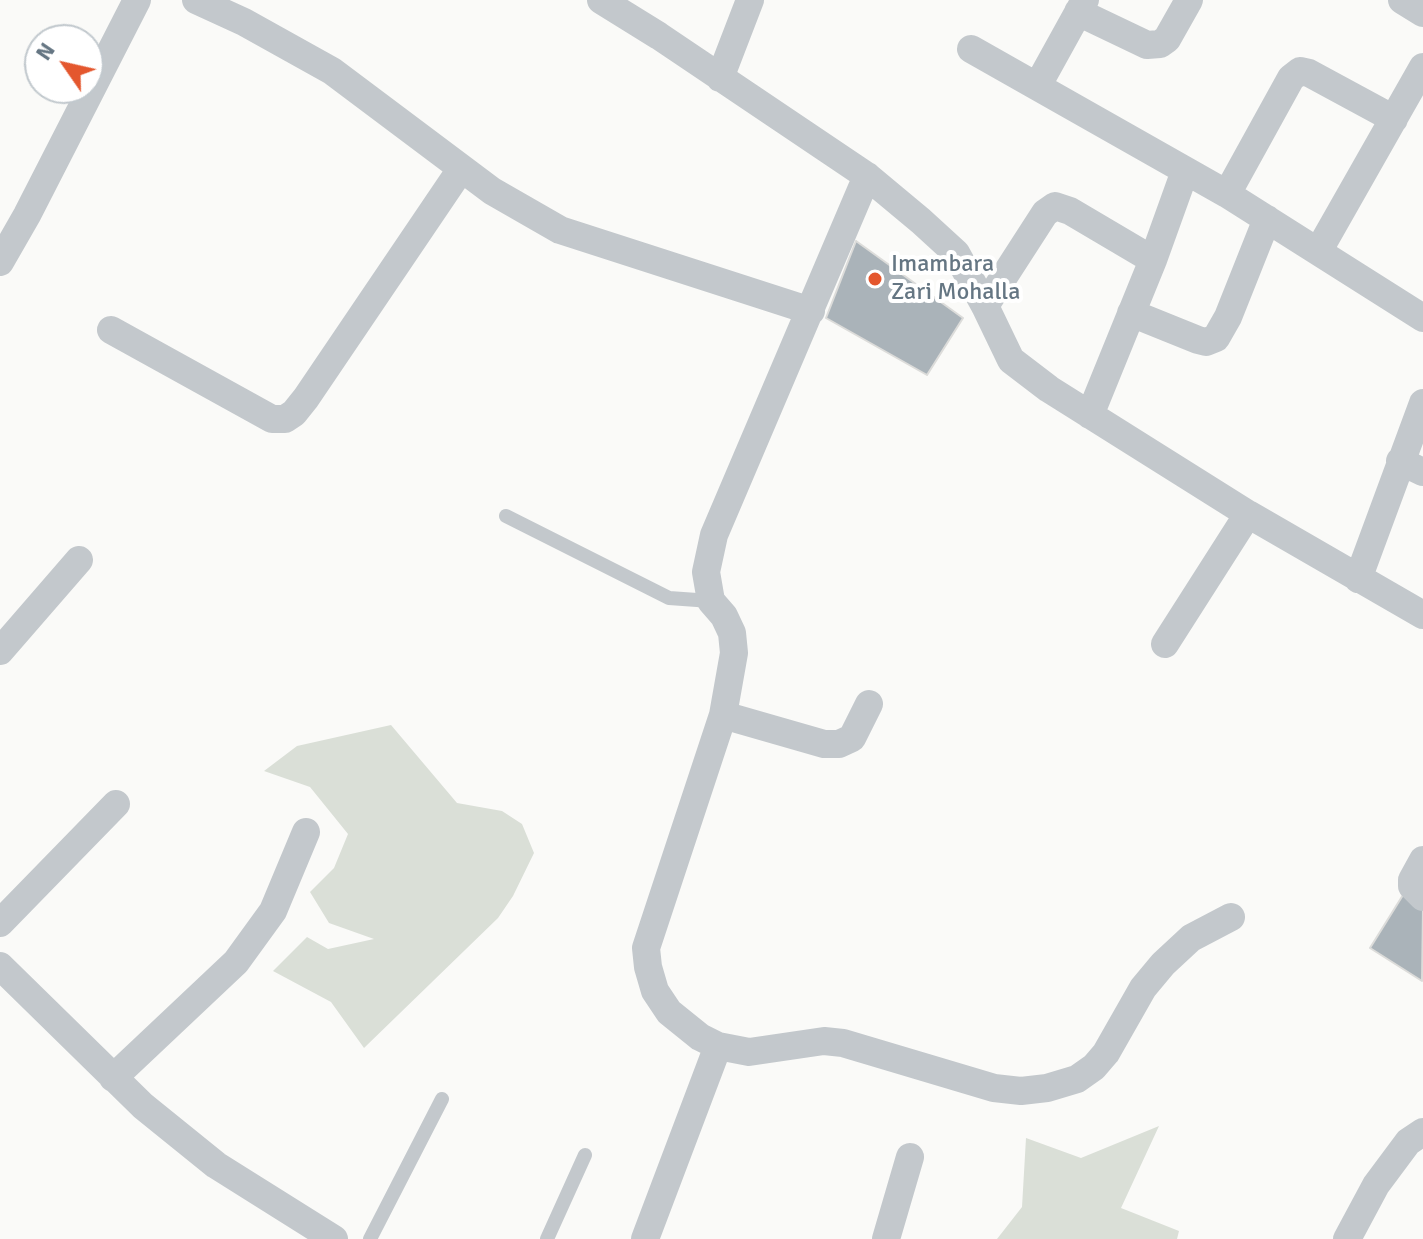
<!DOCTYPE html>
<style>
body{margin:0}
#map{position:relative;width:1423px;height:1239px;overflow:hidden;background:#fafaf8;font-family:Signika,sans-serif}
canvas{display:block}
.north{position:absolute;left:24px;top:24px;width:80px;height:80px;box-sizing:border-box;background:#fff;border:2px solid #c1c8cd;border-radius:50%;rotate:304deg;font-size:22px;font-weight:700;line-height:32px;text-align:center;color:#657683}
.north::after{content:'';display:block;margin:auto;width:28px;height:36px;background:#e4572e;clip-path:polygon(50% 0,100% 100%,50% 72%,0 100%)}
</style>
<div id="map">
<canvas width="1423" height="1239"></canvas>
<div class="north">N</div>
</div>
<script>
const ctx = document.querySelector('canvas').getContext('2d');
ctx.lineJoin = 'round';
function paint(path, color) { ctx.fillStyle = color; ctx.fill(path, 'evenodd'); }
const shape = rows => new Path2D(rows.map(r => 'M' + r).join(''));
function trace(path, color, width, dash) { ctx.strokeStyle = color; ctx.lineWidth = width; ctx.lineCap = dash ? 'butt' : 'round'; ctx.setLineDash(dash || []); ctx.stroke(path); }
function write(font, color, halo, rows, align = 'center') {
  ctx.font = font + ' Signika,sans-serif'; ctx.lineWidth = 8; ctx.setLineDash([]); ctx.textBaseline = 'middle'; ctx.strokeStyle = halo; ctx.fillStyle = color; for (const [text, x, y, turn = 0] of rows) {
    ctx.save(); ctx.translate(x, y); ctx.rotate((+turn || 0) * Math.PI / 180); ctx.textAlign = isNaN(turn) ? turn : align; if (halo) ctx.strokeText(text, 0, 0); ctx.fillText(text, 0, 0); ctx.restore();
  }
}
paint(shape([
 [391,725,457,803,502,811,522,824,534,853,513,896,498,918,364,1048,331,1002,273,971,307,937,328,949,374,939,329,923,310,892,334,868,348,834,310,787,264,771,297,746],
 [1159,1126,1121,1208,1179,1231,1177,1239,997,1239,1022,1207,1026,1138,1081,1158]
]), '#dadfd7');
const building = shape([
 [856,241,963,318,927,375,826,318,856,241],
 [1403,895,1423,908,1422,981,1370,948,1403,895]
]);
paint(building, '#aab3b9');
trace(building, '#dcdcda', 2);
trace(shape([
 [506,516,669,598,711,601],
 [370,1239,442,1099],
 [547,1239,585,1155]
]), '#c3c8cc', 14);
trace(shape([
 [196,0,244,22,332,71,492,191,560,230,811,311],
 [601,0,659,36,867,176,921,221,956,253,985,306,1011,360,1049,389,1248,514,1423,615],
 [1402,0,1423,13],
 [1078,12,1147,45,1160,44,1167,39,1189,0],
 [971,49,1227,194,1423,318],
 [720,78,750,0],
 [1038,85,1085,0],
 [867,176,714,535,706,572,711,601,724,616,732,633,734,653,723,715,646,948,648,967,655,991,669,1012,700,1037,718,1046,749,1052,824,1041,843,1043,994,1088,1021,1091,1047,1088,1077,1079,1094,1067,1106,1053,1143,988,1163,964,1191,938,1231,917],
 [1227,194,1291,78,1300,71,1309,73,1394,119],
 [1319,250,1423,67],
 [0,262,27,215,137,0],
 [985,306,1045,213,1055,206,1070,211,1153,260],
 [1131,313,1198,340,1206,342,1216,338,1228,317,1267,219],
 [111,330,272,419,285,419,294,413,306,398,461,169],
 [1090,415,1153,260,1185,171],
 [1400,461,1423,472],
 [1358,579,1423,403],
 [1165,644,1248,514],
 [0,651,79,560],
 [723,715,824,744,839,744,852,738,869,704],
 [1423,860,1412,880,1412,886,1423,897],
 [0,923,116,804],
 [0,966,143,1106,216,1165,334,1239],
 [113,1078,236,962,273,911,306,832],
 [645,1239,718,1046],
 [886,1239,910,1157],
 [1347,1239,1376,1185,1408,1142,1423,1132]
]), '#c3c8cc', 28);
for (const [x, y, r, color] of [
 [875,279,8,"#e4572e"]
]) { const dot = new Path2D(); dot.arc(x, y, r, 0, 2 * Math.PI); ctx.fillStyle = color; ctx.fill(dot); trace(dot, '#fff', 3); }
write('24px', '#657683', '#fff', [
 ["Imambara",891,265],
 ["Zari Mohalla",891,293]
], 'left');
</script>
